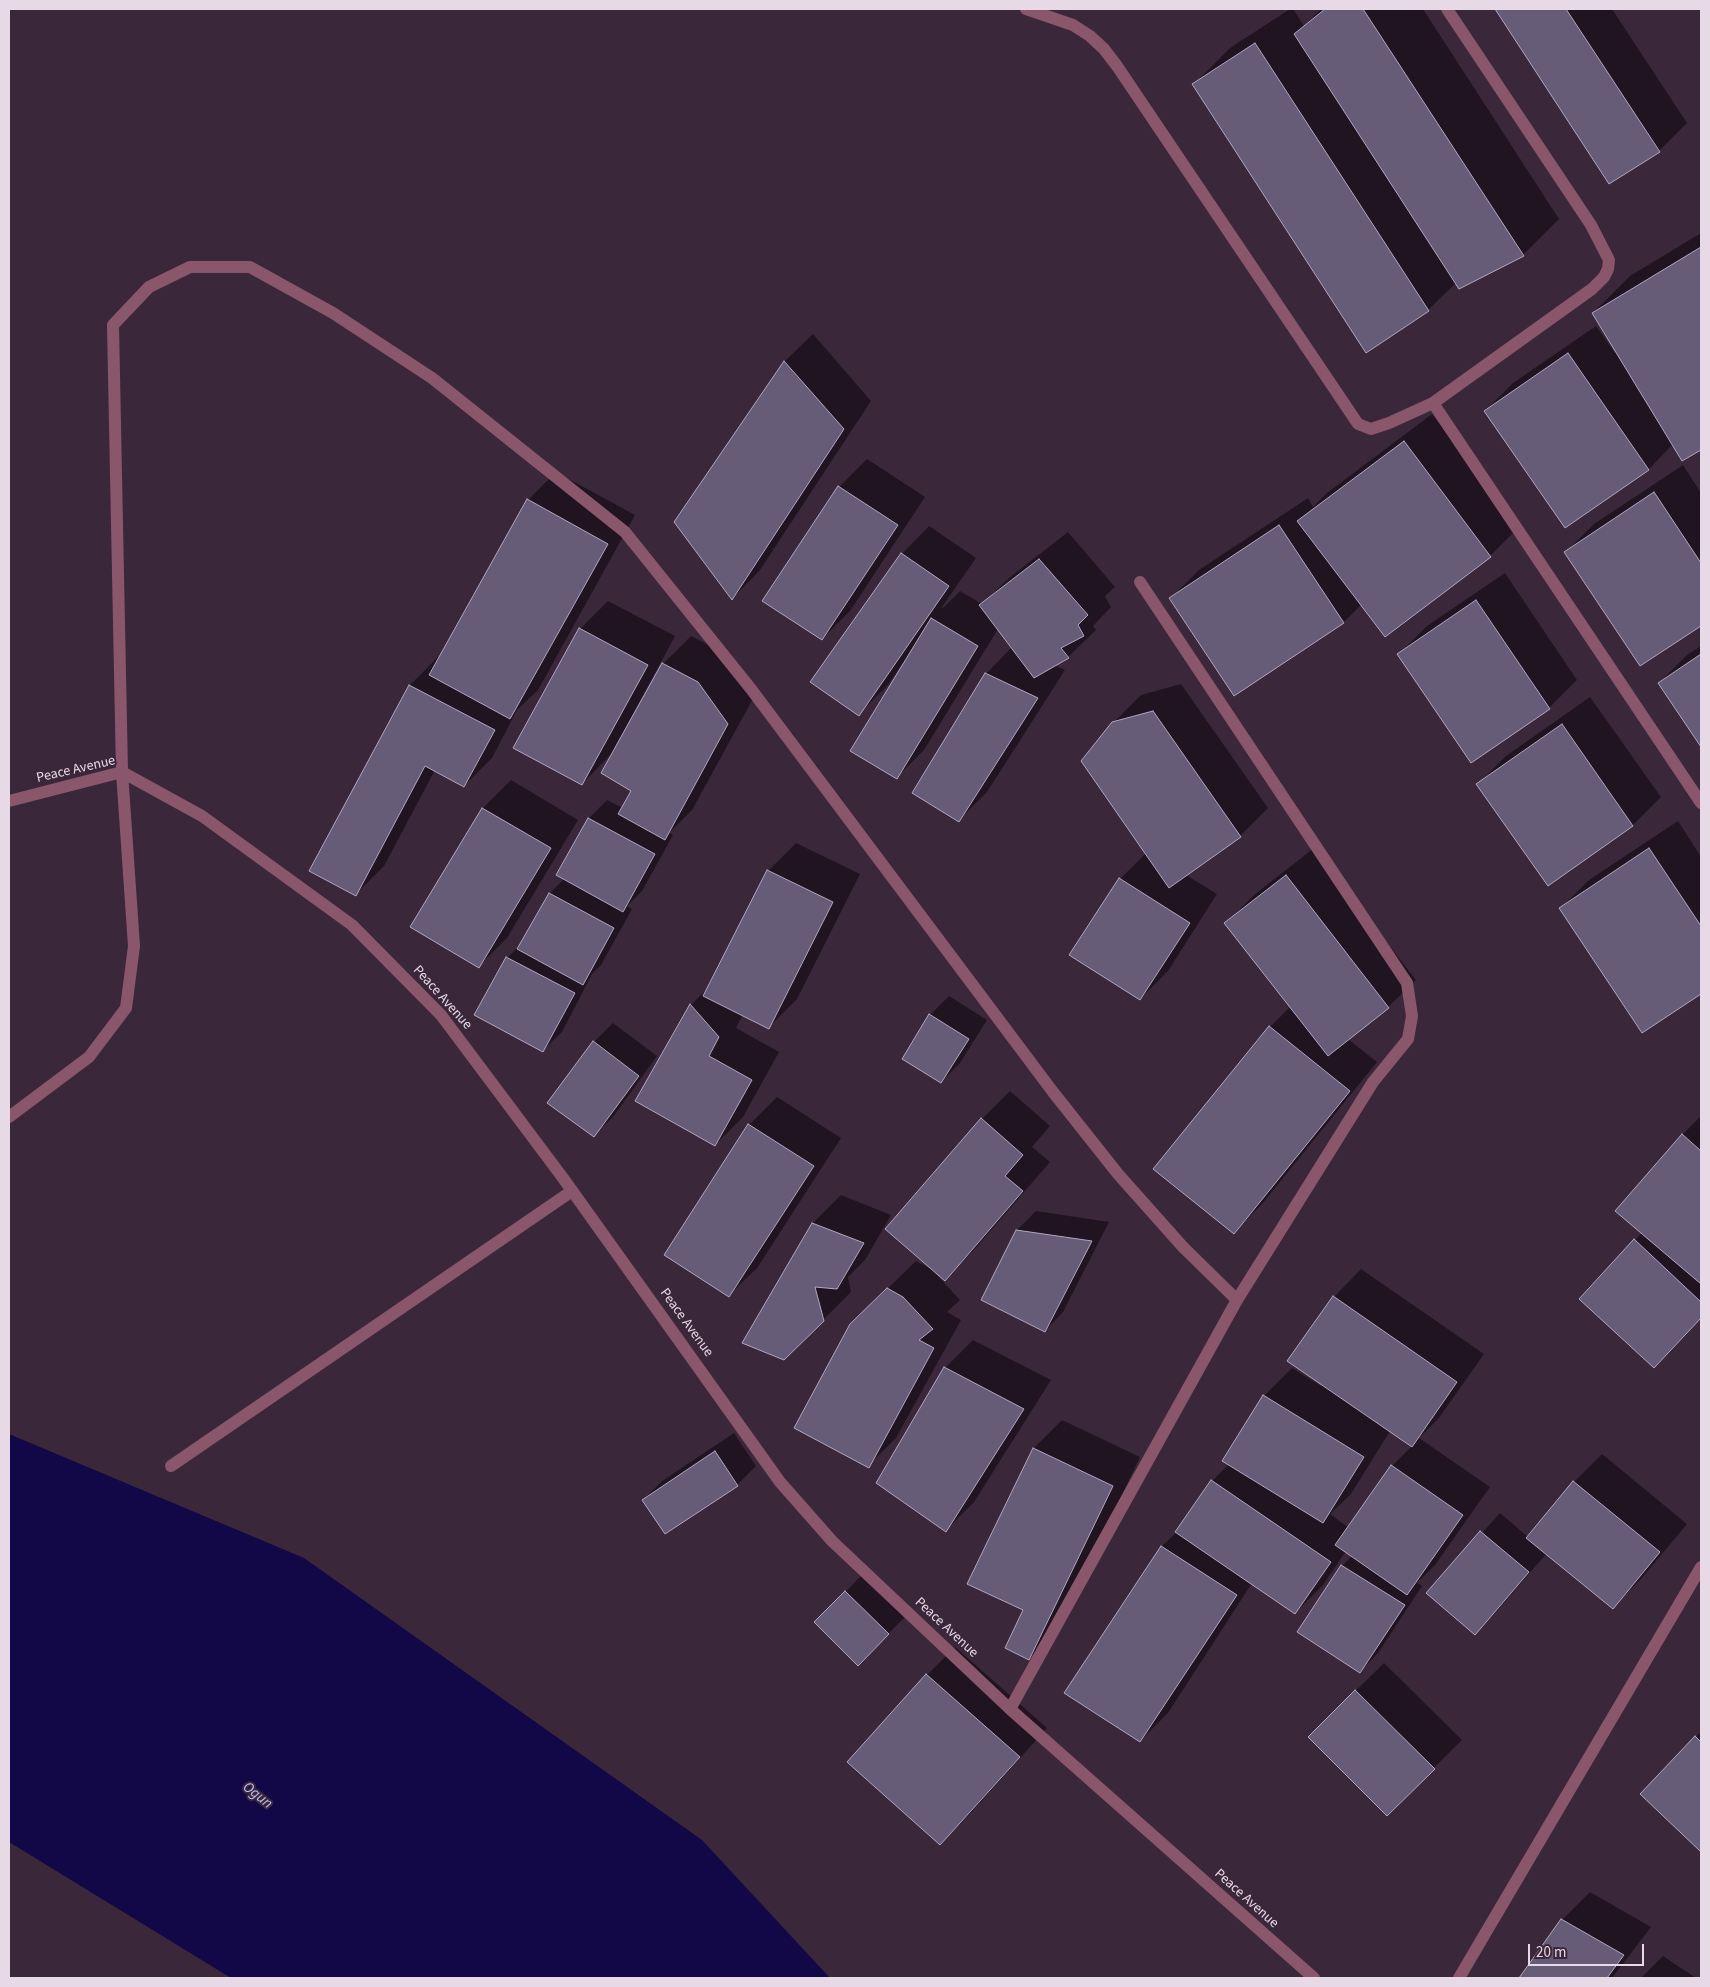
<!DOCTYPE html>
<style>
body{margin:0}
#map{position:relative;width:1710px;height:1987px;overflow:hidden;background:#3b273a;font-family:"Source Sans 3",sans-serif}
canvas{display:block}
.frame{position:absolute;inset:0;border:10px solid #e7d9e5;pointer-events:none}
.scale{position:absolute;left:1528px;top:1944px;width:116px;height:22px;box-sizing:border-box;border:2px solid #e7d9e5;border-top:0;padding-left:6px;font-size:15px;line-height:18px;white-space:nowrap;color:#e7d9e5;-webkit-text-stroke:4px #3b273a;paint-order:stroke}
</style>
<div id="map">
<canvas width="1710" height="1987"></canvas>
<div class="frame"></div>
<div class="scale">20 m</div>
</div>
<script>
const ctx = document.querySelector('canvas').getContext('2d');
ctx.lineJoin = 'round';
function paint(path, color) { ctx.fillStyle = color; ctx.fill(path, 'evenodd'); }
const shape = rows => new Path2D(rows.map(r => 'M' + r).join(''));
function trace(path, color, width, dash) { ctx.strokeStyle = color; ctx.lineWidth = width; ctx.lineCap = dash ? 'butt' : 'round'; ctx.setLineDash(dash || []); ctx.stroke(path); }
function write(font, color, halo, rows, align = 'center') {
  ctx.font = font + ' "Source Sans 3",sans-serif'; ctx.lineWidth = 4; ctx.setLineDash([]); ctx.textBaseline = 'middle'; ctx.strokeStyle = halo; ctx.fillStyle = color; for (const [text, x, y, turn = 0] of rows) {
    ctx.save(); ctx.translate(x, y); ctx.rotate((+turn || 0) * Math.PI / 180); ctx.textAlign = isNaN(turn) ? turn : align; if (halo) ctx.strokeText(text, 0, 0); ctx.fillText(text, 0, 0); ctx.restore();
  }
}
paint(shape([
 [9,1434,304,1558,702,1840,830,1978,231,1978,9,1842]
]), '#130847');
paint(shape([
 [1290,9,1293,9,1304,26,1321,9,1423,9,1559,219,1523,255,1456,283,1428,310,1193,85,1230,48],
 [1496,9,1612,9,1687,123,1659,151,1610,182],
 [1701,233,1701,448,1682,460,1673,444,1649,469,1565,526,1485,411,1513,383,1596,326,1615,353,1617,351,1593,313,1630,276],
 [813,334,871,401,760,570,733,598,676,522,785,361],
 [1432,414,1518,528,1490,556,1362,604,1344,622,1235,694,1171,598,1199,570,1308,498,1313,507,1327,493],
 [867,459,925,497,850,611,822,639,839,487],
 [1683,465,1701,493,1701,624,1640,664,1566,552,1594,524],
 [556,472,635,515,538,690,517,710,492,758,464,786,435,770,384,866,356,894,311,870,410,685,438,657,440,658,528,500],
 [929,526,976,558,942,607,943,608,960,591,982,604,1009,578,1068,532,1115,587,1105,596,1111,607,1093,626,1096,630,1068,657,1055,665,1065,670,987,792,959,820,986,674,1012,647,998,629,924,750,896,778,905,664,903,663,887,686,859,714,902,554],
 [1505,573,1577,680,1549,708,1399,654,1427,626],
 [608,601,675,636,615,747,617,748,663,664,691,636,726,654,755,695,692,810,669,833,673,835,642,891,627,906,632,909,601,965,592,974,562,1032,543,1050,507,958,522,943,550,893,565,878,557,874,589,818,607,800,623,808,633,790,614,751,582,784,515,748,580,629],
 [1701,646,1701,745,1659,683,1687,655],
 [1181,684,1268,808,1240,836,1186,875,1217,894,1168,971,1140,999,1120,879,1146,853,1113,723,1141,695],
 [1590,697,1661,797,1633,825,1548,884,1478,784,1506,756],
 [511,780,578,820,507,938,479,966,412,927,483,808],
 [1678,821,1701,857,1701,992,1642,1031,1561,908,1589,880],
 [796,843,860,874,797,999,769,1027,743,1014,736,1028,779,1052,743,1117,715,1145,637,1100,691,1005,709,987,768,871],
 [1314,848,1416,980,1388,1007,1348,1039,1377,1062,1262,1204,1234,1232,1155,1168,1270,1027,1291,1006,1226,923,1254,895],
 [949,996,987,1020,960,1063,941,1082,930,1015],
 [613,1023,657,1056,613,1117,594,1135,594,1042],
 [1010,1091,1050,1126,1032,1147,1050,1162,973,1251,945,1279,934,1270,933,1271,960,1300,947,1312,961,1320,896,1438,868,1466,851,1324,916,1261,933,1270,982,1119],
 [777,1097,841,1138,757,1268,729,1295,749,1125],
 [1701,1116,1701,1318,1654,1366,1635,1240,1642,1233,1682,1135],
 [841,1195,891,1215,865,1260,848,1277,851,1292,784,1359,744,1343,813,1223],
 [1036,1211,1109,1222,1063,1312,1045,1331,1017,1230],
 [1361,1269,1484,1354,1439,1418,1419,1438,1490,1487,1435,1565,1417,1583,1422,1586,1378,1653,1360,1672,1299,1632,1342,1566,1353,1555,1346,1551,1323,1585,1295,1613,1252,1583,1168,1713,1140,1741,1066,1693,1162,1546,1177,1532,1212,1481,1229,1464,1223,1460,1264,1396,1292,1368,1321,1386,1334,1297],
 [1390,1431,1412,1446,1392,1466,1349,1528,1330,1514,1351,1494],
 [973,1340,1051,1380,974,1502,946,1530,945,1368],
 [1062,1420,1140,1457,1057,1630,1029,1658,1025,1610,969,1583,1034,1448],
 [734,1433,756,1466,737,1485,665,1532,643,1500,662,1481],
 [1602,1454,1687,1524,1641,1579,1613,1607,1547,1553,1494,1614,1475,1633,1428,1593,1500,1513,1528,1537,1574,1482],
 [864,1573,907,1615,858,1664,816,1622],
 [955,1647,1047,1728,968,1816,940,1844,927,1675],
 [1384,1663,1462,1740,1387,1814,1309,1737],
 [1701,1732,1701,1851,1642,1794],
 [1590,1892,1651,1927,1612,1978,1520,1978,1562,1920],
 [1663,1956,1696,1978,1641,1978]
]), '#0007');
const building = shape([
 [1325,9,1363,9,1524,256,1459,289,1294,34,1325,9],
 [1495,9,1566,9,1660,152,1609,184,1495,9],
 [1255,43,1429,311,1366,353,1192,84,1255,43],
 [1701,247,1701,450,1682,461,1592,313,1701,247],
 [1568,353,1649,470,1565,528,1484,411,1568,353],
 [784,361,844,429,732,600,674,522,784,361],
 [1404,441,1491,557,1385,637,1297,521,1404,441],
 [838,486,898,525,822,640,762,601,838,486],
 [1654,492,1701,563,1701,626,1640,666,1564,552,1654,492],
 [527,499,608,544,510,719,429,675,527,499],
 [1279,525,1344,623,1234,696,1169,598,1279,525],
 [901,553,949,586,859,716,810,682,901,553],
 [1039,559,1088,615,1078,625,1084,636,1061,648,1069,658,1034,678,979,605,1039,559],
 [1476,600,1550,709,1471,763,1397,654,1476,600],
 [931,618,978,646,897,779,850,751,931,618],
 [579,628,648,665,582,785,513,748,579,628],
 [1701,654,1701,747,1658,683,1701,654],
 [662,663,698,682,728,724,665,840,618,814,631,791,601,773,662,663],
 [985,673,1038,698,959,822,912,793,985,673],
 [409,685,495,730,464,787,425,766,356,896,309,871,409,685],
 [1153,711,1241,837,1169,888,1081,761,1112,722,1153,711],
 [1562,724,1633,826,1548,886,1476,784,1562,724],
 [482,808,551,848,479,968,410,927,482,808],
 [588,818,655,854,623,912,556,875,588,818],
 [1649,848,1701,926,1701,994,1642,1033,1559,908,1649,848],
 [767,870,833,902,769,1029,703,996,767,870],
 [1286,875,1389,1008,1328,1056,1224,923,1286,875],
 [1119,878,1190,923,1140,1000,1069,955,1119,878],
 [549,893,614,928,583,985,517,949,549,893],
 [506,957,575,993,543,1052,474,1015,506,957],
 [690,1004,719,1037,709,1056,752,1080,715,1146,635,1101,690,1004],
 [929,1014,969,1039,941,1083,902,1059,929,1014],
 [1269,1026,1350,1091,1234,1234,1153,1169,1269,1026],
 [593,1041,639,1076,594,1137,547,1103,593,1041],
 [981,1118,1023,1155,1005,1176,1023,1191,945,1281,885,1229,981,1118],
 [748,1124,814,1166,729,1297,664,1255,748,1124],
 [1682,1134,1701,1151,1701,1284,1615,1211,1682,1134],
 [812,1223,864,1243,837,1289,815,1287,824,1321,784,1360,742,1343,812,1223],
 [1016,1230,1092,1241,1045,1332,981,1300,1016,1230],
 [1634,1239,1701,1302,1701,1318,1654,1368,1579,1299,1634,1239],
 [887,1288,903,1297,933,1329,919,1340,934,1348,869,1468,794,1428,850,1324,887,1288],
 [1333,1296,1457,1382,1412,1447,1287,1361,1333,1296],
 [944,1367,1024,1409,946,1532,876,1483,944,1367],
 [1263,1395,1364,1457,1323,1523,1222,1461,1263,1395],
 [1033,1448,1113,1486,1029,1660,1005,1648,1023,1610,967,1584,1033,1448],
 [715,1451,738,1486,665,1534,642,1500,715,1451],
 [1391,1465,1463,1515,1407,1595,1335,1545,1391,1465],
 [1211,1480,1331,1562,1295,1614,1175,1532,1211,1480],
 [1573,1481,1660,1552,1613,1609,1526,1538,1573,1481],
 [1480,1531,1529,1572,1475,1635,1426,1593,1480,1531],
 [1161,1546,1237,1595,1140,1742,1064,1693,1161,1546],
 [1341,1565,1405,1605,1360,1673,1297,1632,1341,1565],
 [845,1591,889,1634,858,1666,814,1622,845,1591],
 [926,1674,1020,1757,940,1845,847,1762,926,1674],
 [1355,1690,1435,1769,1387,1816,1308,1737,1355,1690],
 [1695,1736,1701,1742,1701,1852,1640,1794,1695,1736],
 [1561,1919,1624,1955,1607,1978,1519,1978,1561,1919]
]);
paint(building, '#675c77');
trace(building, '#b2a6c4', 1);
trace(shape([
 [1026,9,1073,25,1090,36,1104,49,1117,66,1358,424,1371,429,1389,423,1433,403,1592,289,1604,277,1608,269,1609,260,1591,225,1447,9],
 [1433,403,1701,803],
 [9,801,122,772,202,816,352,925,441,1015,563,1178,780,1482,832,1541,1010,1709,1314,1978],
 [9,1117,89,1057,126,1008,134,946,122,772,113,325,149,287,190,267,250,267,333,313,432,378,625,532,751,689,1053,1092,1118,1174,1183,1247,1237,1300],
 [171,1466,572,1191],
 [1010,1709,1237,1300,1373,1082,1408,1039,1412,1016,1407,983,1140,582],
 [1459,1978,1701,1567]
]), '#8a566c', 12);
write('14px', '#e7d9e5', '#3b273a', [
 ["Peace Avenue",76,770,-13],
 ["Peace Avenue",442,998,48],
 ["Peace Avenue",686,1323,54],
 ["Peace Avenue",946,1628,43],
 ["Peace Avenue",1246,1899,42]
]);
write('italic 15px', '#b9bffa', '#3b273a', [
 ["Ogun",257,1796,38]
]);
</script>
